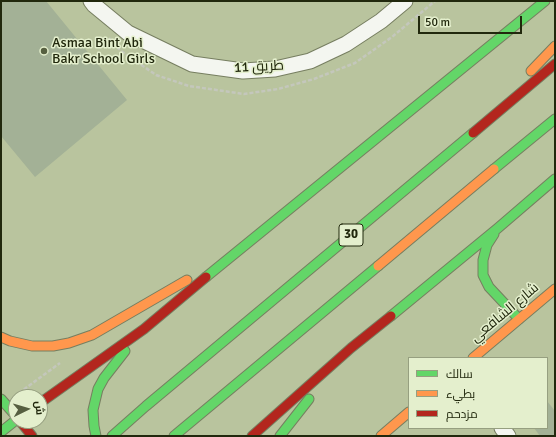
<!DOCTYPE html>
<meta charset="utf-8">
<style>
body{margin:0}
#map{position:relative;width:556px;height:437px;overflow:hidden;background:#b9c49e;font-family:Signika,Cairo,sans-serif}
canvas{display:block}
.frame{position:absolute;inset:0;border:2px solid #21280d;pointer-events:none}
.legend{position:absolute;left:408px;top:357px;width:140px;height:72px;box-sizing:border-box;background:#e4efcd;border:1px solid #969f80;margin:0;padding:5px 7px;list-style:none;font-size:12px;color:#21280d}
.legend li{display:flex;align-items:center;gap:8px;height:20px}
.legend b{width:20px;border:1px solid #969f80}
.north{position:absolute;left:8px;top:389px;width:40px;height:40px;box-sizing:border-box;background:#e4efcd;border:1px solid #969f80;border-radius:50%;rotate:85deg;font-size:11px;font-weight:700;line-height:16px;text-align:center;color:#21280d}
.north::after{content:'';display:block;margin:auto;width:14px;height:18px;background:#565f40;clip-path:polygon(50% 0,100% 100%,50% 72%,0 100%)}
.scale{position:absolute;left:418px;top:16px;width:104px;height:18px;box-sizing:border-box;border:2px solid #21280d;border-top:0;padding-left:5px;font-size:12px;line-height:14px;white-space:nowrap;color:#21280d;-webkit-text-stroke:3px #e4efcd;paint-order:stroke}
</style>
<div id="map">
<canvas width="556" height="437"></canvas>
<div class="frame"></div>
<ul class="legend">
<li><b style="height:5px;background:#63d668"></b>سالك</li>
<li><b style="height:5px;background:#ff974d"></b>بطيء</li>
<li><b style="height:5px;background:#b3261e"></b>مزدحم</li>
</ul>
<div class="north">ش</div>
<div class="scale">50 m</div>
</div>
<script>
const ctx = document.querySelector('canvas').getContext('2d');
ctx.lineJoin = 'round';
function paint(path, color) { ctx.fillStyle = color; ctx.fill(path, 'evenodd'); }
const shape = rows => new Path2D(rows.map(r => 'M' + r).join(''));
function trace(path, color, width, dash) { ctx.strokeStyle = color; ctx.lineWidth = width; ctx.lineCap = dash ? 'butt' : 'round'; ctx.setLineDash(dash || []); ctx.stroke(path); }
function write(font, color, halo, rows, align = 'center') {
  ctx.font = font + ' Signika,Cairo,sans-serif'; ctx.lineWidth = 3; ctx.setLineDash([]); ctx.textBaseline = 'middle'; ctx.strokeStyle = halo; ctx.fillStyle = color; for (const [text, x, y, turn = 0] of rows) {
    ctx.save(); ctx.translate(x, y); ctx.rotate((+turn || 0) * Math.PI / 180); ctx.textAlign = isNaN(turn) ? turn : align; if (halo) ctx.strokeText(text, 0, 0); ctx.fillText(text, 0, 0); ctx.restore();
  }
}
paint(shape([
 [1,1,46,1,127,100,35,177,1,136],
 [547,401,555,411,555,434,552,436,540,436,534,428,547,428]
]), '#a3b196');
const street = shape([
 [91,1,94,5,128,33,192,64,243,71,275,69,310,61,346,44,381,21,405,1],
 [502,428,508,436]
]);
const fast = shape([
 [494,169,555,119],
 [494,234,487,245,483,260,483,275,489,287,519,319],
 [206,277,545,1],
 [391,316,498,228,555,179],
 [1,399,16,416],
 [1,432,16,420],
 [96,436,94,426,93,410,98,389,104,378,125,351],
 [112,436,146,406,473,133],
 [174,436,378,266],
 [280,436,309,399]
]);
const slow = shape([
 [531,71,555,46],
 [378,266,494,169],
 [1,337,10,341,32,346,53,346,69,343,92,335,187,280],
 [473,358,555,289],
 [381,436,409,412]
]);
const jam = shape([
 [473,133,555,64],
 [40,403,144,329,206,277],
 [20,421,32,436],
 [252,436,351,348,391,316]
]);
trace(street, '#767e60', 17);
trace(fast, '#767e60', 11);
trace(slow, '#767e60', 11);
trace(jam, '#767e60', 11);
trace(shape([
 [109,38,121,51,156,75,189,86,244,94,278,89,314,79,355,63,392,37,435,1],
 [19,393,60,363]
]), '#c4c7bc', 2.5, [4, 2]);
trace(street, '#f4f6f0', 15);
trace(fast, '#63d668', 9);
trace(slow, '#ff974d', 9);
trace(jam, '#b3261e', 9);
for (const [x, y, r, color] of [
 [44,51,4,"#565f40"]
]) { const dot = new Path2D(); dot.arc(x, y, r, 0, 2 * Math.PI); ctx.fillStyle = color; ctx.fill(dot); trace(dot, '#e4efcd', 1.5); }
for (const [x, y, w] of [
 [351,235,24]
]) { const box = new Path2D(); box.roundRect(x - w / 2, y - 11, w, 22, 3); ctx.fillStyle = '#e4efcd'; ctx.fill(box); trace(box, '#21280d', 1); }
write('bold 13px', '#21280d', null, [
 ["30",351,235]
]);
write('14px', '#21280d', '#e4efcd', [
 ["Asmaa Bint Abi",52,43],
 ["Bakr School Girls",52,59]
], 'left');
write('14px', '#21280d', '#e4efcd', [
 ["طريق 11",259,67,-3],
 ["شارع الشافعي",505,313,-40]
]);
</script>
